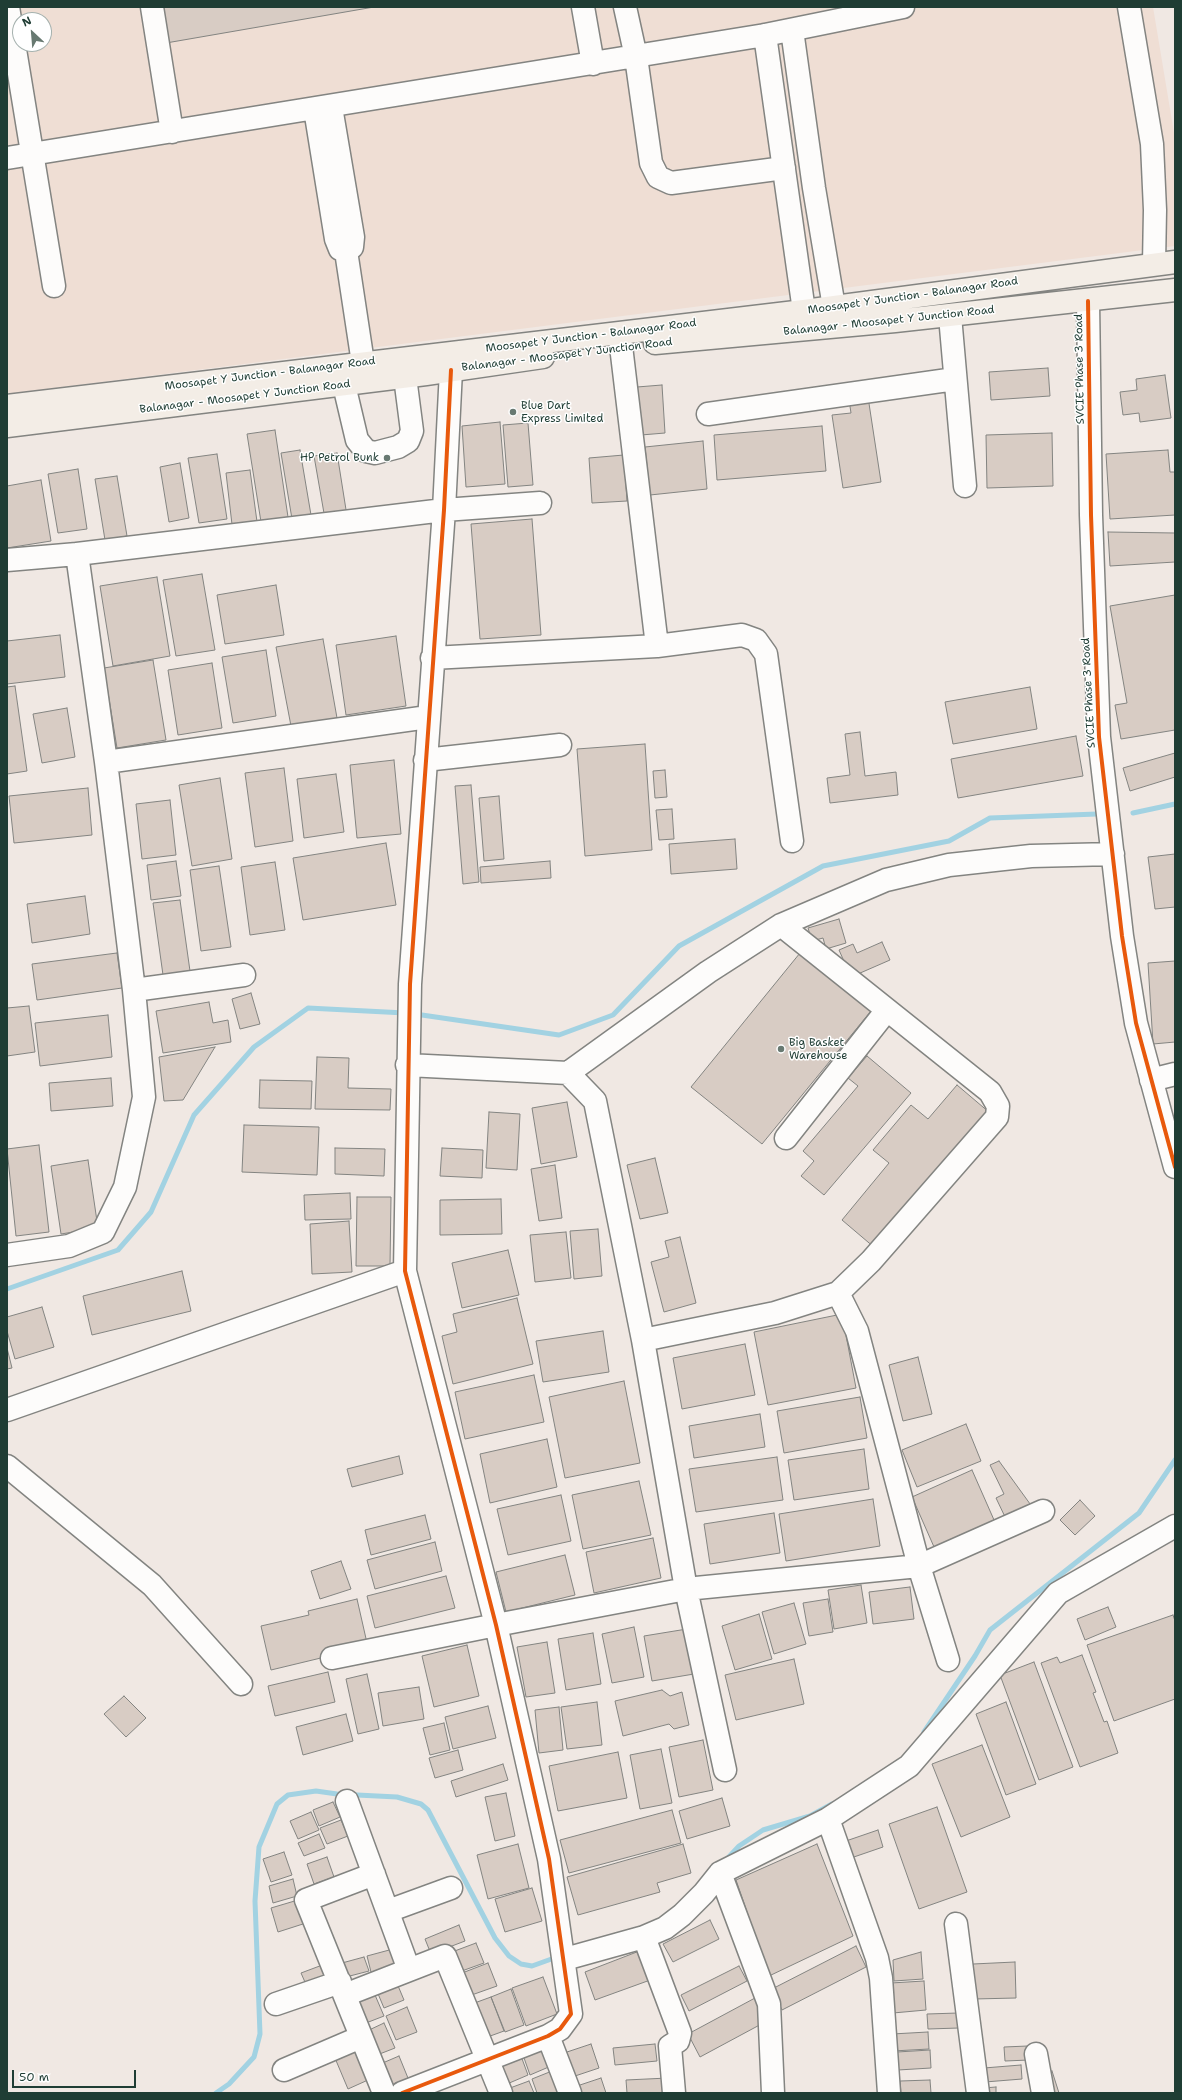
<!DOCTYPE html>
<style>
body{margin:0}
#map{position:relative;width:1182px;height:2100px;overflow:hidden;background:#f0e8e3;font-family:"Shantell Sans",sans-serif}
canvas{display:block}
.frame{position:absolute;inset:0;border:8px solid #1f3d34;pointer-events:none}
.north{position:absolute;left:12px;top:12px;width:40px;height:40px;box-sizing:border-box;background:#fff;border:1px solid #a5b1ae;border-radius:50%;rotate:334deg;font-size:11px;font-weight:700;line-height:16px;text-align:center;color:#1f3d34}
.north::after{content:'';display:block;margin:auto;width:14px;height:18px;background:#687971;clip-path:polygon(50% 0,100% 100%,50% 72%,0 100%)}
.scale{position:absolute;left:12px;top:2070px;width:124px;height:18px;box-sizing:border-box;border:2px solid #1f3d34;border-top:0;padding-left:5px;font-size:12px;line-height:14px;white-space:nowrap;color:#1f3d34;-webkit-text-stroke:3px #fff;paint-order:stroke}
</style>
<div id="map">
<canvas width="1182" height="2100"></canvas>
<div class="frame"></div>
<div class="north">N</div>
<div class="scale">50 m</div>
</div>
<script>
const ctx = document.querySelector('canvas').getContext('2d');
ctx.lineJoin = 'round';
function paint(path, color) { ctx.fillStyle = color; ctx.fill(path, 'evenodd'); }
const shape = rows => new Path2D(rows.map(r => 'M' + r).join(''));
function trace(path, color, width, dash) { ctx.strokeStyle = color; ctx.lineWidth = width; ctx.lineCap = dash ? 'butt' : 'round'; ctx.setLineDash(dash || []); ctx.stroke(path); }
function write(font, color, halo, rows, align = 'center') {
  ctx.font = font + ' "Shantell Sans",sans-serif'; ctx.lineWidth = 3; ctx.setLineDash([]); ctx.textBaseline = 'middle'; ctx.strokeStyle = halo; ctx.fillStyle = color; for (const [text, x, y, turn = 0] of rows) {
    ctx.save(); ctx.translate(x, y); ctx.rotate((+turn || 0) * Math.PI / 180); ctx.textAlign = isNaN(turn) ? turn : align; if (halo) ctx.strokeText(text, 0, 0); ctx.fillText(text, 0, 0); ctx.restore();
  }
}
paint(shape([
 [7,7,1153,7,1175,139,1175,246,7,394],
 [20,20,44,20,44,44,20,44]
]), '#efded4');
trace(shape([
 [1133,813,1175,804],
 [415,1014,559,1035,613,1015,679,946,823,866,949,841,990,818,1097,814],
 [7,1289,118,1250,151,1212,194,1115,254,1047,308,1008,405,1013],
 [924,1732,975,1656,990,1630,1139,1513,1175,1460],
 [726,1860,739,1846,763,1830,810,1816,832,1804],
 [216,2093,229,2084,254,2057,260,2034,255,1901,259,1847,277,1804,288,1795,316,1791,337,1794,397,1797,421,1804,428,1810,495,1938,509,1956,521,1964,532,1966,557,1957]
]), '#a2d2e2', 5);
const building = shape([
 [160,7,374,7,166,43,160,7],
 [1048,368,1050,396,991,400,989,372,1048,368],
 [1165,375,1171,418,1140,422,1139,413,1123,415,1120,392,1137,390,1136,379,1165,375],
 [662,385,665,433,641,435,637,387,662,385],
 [868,397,881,482,843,488,832,415,851,413,849,400,868,397],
 [500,422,505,484,466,487,462,426,500,422],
 [528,423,533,485,508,487,503,425,528,423],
 [822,426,826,471,717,480,714,435,822,426],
 [275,430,288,517,261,522,247,434,275,430],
 [1052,433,1053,486,987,488,986,435,1052,433],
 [703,441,707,489,650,495,645,447,703,441],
 [300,450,311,515,292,519,281,453,300,450],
 [1168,450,1170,472,1175,472,1175,515,1110,519,1106,454,1168,450],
 [337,453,347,516,325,519,314,456,337,453],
 [217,454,227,519,199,523,188,458,217,454],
 [624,455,627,501,592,503,589,458,624,455],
 [180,463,189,518,169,522,160,467,180,463],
 [78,469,87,529,58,533,48,474,78,469],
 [250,470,258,529,233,533,226,473,250,470],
 [117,476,127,536,105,540,95,479,117,476],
 [41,480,51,541,7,548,7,486,41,480],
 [532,519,541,635,480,639,471,524,532,519],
 [1108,532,1175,533,1175,562,1110,566,1108,532],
 [202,574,215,650,176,656,163,580,202,574],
 [157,577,170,656,113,666,100,586,157,577],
 [276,585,284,635,225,644,217,595,276,585],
 [1175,595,1175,730,1121,739,1115,705,1127,703,1110,606,1175,595],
 [60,635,65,677,7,684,7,641,60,635],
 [396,636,406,706,346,715,336,645,396,636],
 [323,639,337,718,291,726,276,647,323,639],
 [266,650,276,716,233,723,222,657,266,650],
 [153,660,166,740,117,748,104,668,153,660],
 [212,663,222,728,178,735,168,670,212,663],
 [15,686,27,771,7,774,7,687,15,686],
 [1030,687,1037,729,953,744,945,702,1030,687],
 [67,708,75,757,42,763,33,714,67,708],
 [860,732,865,776,896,772,898,795,830,803,827,778,850,775,845,734,860,732],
 [1076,736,1083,776,958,798,951,759,1076,736],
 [645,744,652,850,585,856,577,749,645,744],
 [1175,753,1175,777,1130,791,1123,768,1175,753],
 [394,760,401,834,357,838,350,765,394,760],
 [284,768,293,841,255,847,245,773,284,768],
 [665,770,667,797,655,798,653,771,665,770],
 [336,774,344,832,304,838,297,779,336,774],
 [220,778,232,859,192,866,179,785,220,778],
 [471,785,479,882,463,884,455,786,471,785],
 [88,788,92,835,14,843,9,796,88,788],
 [499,796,504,859,484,861,479,798,499,796],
 [170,800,176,855,142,859,136,804,170,800],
 [672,809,674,839,659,840,656,810,672,809],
 [735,839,737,869,671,874,669,844,735,839],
 [386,843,396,905,303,920,293,858,386,843],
 [1175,854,1175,907,1155,909,1148,857,1175,854],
 [176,861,181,896,151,900,147,865,176,861],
 [550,861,551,878,481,883,480,867,550,861],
 [275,862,285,930,250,935,241,867,275,862],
 [219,866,231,947,201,951,190,870,219,866],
 [85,896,90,934,32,943,27,904,85,896],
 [180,900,190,971,163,975,153,903,180,900],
 [839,919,846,943,826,949,823,938,812,941,808,928,839,919],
 [882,942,890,960,851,977,839,950,853,944,857,953,882,942],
 [117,953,122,988,37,1000,32,964,117,953],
 [800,953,871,1011,762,1144,691,1087,800,953],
 [1175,961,1175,1042,1153,1044,1148,963,1175,961],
 [251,993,260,1024,240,1029,232,999,251,993],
 [209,1002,213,1023,228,1020,231,1042,163,1053,156,1011,209,1002],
 [29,1006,35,1052,7,1056,7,1008,29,1006],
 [108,1015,112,1057,40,1066,35,1023,108,1015],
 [215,1047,183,1100,164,1101,159,1057,215,1047],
 [867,1056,911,1093,824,1195,801,1176,814,1161,803,1151,858,1086,848,1078,867,1056],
 [317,1057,349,1058,348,1088,391,1089,390,1110,315,1109,317,1057],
 [111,1078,113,1106,51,1111,49,1083,111,1078],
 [260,1080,312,1081,311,1109,259,1108,260,1080],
 [957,1085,990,1113,875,1248,842,1220,889,1163,873,1150,911,1105,928,1119,957,1085],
 [567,1102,577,1157,541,1164,532,1108,567,1102],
 [489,1112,520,1114,517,1170,486,1168,489,1112],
 [244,1125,319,1127,317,1175,242,1172,244,1125],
 [39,1145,49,1232,16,1236,7,1149,39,1145],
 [335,1148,385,1149,384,1176,335,1174,335,1148],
 [442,1148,483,1150,482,1178,440,1176,442,1148],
 [655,1158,668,1213,640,1219,627,1165,655,1158],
 [88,1160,98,1228,61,1234,51,1166,88,1160],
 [555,1165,562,1218,539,1221,531,1169,555,1165],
 [350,1193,351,1219,305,1220,304,1195,350,1193],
 [357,1197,391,1197,390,1266,356,1266,357,1197],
 [501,1199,502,1234,440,1235,440,1200,501,1199],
 [349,1221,352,1272,312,1274,310,1224,349,1221],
 [598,1229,602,1276,574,1279,570,1231,598,1229],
 [566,1232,571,1278,535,1282,530,1235,566,1232],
 [680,1237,696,1303,664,1312,651,1262,669,1257,665,1241,680,1237],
 [508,1250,519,1295,462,1308,452,1263,508,1250],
 [182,1271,191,1311,92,1335,83,1296,182,1271],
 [517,1298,533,1364,453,1384,442,1336,457,1332,453,1314,517,1298],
 [42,1307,54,1347,15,1359,7,1331,7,1317,42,1307],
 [842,1314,856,1388,768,1405,754,1332,842,1314],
 [603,1331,609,1372,543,1382,536,1341,603,1331],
 [745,1344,755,1395,682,1409,673,1358,745,1344],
 [7,1348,12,1368,7,1369,7,1348],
 [918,1357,932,1414,903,1421,889,1365,918,1357],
 [534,1375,544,1422,465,1439,455,1392,534,1375],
 [624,1381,640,1463,565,1478,549,1397,624,1381],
 [860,1397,867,1438,784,1453,777,1411,860,1397],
 [760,1414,765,1447,694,1458,689,1426,760,1414],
 [966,1424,981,1461,917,1487,902,1450,966,1424],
 [547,1439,557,1487,490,1503,480,1454,547,1439],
 [864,1449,869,1489,794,1500,788,1460,864,1449],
 [399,1456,403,1474,352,1487,347,1469,399,1456],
 [777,1457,783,1500,696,1512,689,1469,777,1457],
 [999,1461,1033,1508,1007,1521,996,1498,1004,1494,990,1465,999,1461],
 [972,1470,998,1529,938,1556,912,1497,972,1470],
 [639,1481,651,1535,583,1549,572,1495,639,1481],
 [561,1495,571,1541,508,1555,497,1509,561,1495],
 [873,1499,880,1546,786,1561,779,1514,873,1499],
 [1080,1500,1095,1516,1075,1535,1060,1520,1080,1500],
 [774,1513,780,1553,710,1564,704,1524,774,1513],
 [425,1515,431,1539,371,1555,365,1530,425,1515],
 [653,1538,661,1578,594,1593,586,1552,653,1538],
 [435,1542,442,1571,375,1589,367,1560,435,1542],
 [565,1555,575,1595,506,1612,496,1572,565,1555],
 [341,1561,351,1589,320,1599,311,1571,341,1561],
 [446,1576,455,1608,375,1628,367,1596,446,1576],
 [861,1585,867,1623,834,1629,828,1590,861,1585],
 [910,1587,914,1619,873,1624,869,1592,910,1587],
 [357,1599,367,1643,325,1657,271,1670,261,1626,309,1615,308,1611,357,1599],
 [828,1599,833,1632,809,1636,803,1603,828,1599],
 [794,1603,806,1644,774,1654,762,1612,794,1603],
 [1108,1607,1116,1627,1085,1640,1077,1619,1108,1607],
 [759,1614,772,1659,735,1670,722,1626,759,1614],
 [1173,1615,1175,1621,1175,1699,1114,1721,1087,1645,1173,1615],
 [634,1627,644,1677,612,1683,602,1634,634,1627],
 [687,1629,694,1674,652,1681,644,1636,687,1629],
 [593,1633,601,1684,566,1690,558,1639,593,1633],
 [547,1642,555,1693,526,1697,517,1647,547,1642],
 [467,1645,479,1696,434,1707,422,1656,467,1645],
 [1082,1655,1096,1692,1093,1693,1104,1722,1107,1721,1118,1753,1080,1767,1041,1663,1057,1657,1060,1663,1082,1655],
 [794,1659,804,1704,736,1720,725,1675,794,1659],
 [1034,1662,1073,1767,1039,1780,1000,1675,1034,1662],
 [328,1672,335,1702,275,1716,268,1686,328,1672],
 [367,1674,379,1729,358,1734,346,1679,367,1674],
 [419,1687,424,1719,383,1726,378,1693,419,1687],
 [662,1690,670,1696,682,1692,689,1725,674,1729,669,1724,623,1736,615,1701,662,1690],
 [124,1696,146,1718,126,1737,104,1714,124,1696],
 [597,1702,602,1745,567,1749,561,1707,597,1702],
 [1006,1702,1036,1784,1006,1795,976,1714,1006,1702],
 [488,1706,496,1738,453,1749,445,1717,488,1706],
 [559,1707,563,1750,539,1753,535,1710,559,1707],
 [346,1714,353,1741,303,1755,296,1727,346,1714],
 [444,1723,450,1750,430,1755,423,1728,444,1723],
 [703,1740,713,1790,679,1797,669,1747,703,1740],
 [982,1745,1010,1817,961,1837,932,1764,982,1745],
 [661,1749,672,1803,640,1809,630,1755,661,1749],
 [458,1750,463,1770,435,1778,429,1758,458,1750],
 [618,1752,627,1798,558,1811,549,1766,618,1752],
 [503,1764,508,1780,456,1797,451,1781,503,1764],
 [506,1793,515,1836,495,1841,485,1797,506,1793],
 [722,1798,730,1826,687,1839,679,1811,722,1798],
 [333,1802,340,1817,319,1826,313,1810,333,1802],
 [937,1807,967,1892,919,1909,889,1824,937,1807],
 [672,1810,681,1843,569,1873,560,1840,672,1810],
 [311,1812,319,1830,298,1839,290,1821,311,1812],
 [341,1820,348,1836,327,1844,320,1828,341,1820],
 [878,1830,883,1847,848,1859,843,1842,878,1830],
 [319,1834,325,1848,304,1856,298,1843,319,1834],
 [518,1844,529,1888,488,1899,477,1855,518,1844],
 [683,1844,691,1873,657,1883,660,1892,578,1915,567,1877,683,1844],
 [817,1844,853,1936,769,1976,736,1880,817,1844],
 [284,1852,292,1875,271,1882,263,1859,284,1852],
 [327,1857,334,1877,314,1884,307,1864,327,1857],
 [293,1879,297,1896,273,1903,269,1886,293,1879],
 [532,1888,542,1921,505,1932,495,1899,532,1888],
 [298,1900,306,1923,278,1932,271,1908,298,1900],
 [710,1920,719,1939,673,1962,663,1944,710,1920],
 [459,1925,465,1941,431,1954,425,1939,459,1925],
 [476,1943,484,1963,459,1972,452,1952,476,1943],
 [856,1946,866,1967,782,2010,772,1989,856,1946],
 [393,1949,400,1973,373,1980,367,1956,393,1949],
 [642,1950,653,1979,595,2000,585,1972,642,1950],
 [921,1952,923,1979,894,1981,893,1960,921,1952],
 [364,1957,369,1971,346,1977,342,1963,364,1957],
 [1015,1962,1016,1998,974,1999,973,1964,1015,1962],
 [488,1963,497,1986,466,1997,457,1975,488,1963],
 [325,1964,331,1980,308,1989,301,1973,325,1964],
 [739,1966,747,1981,689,2011,681,1995,739,1966],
 [543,1977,557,2014,526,2026,512,1988,543,1977],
 [396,1981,404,2000,384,2008,376,1989,396,1981],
 [924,1981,926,2010,893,2013,891,1983,924,1981],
 [372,1988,384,2016,366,2023,355,1995,372,1988],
 [511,1989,524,2025,505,2032,491,1997,511,1989],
 [491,1997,504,2031,482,2039,469,2005,491,1997],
 [755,1998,767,2021,700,2057,688,2034,755,1998],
 [407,2007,417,2032,396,2040,386,2016,407,2007],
 [958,2013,959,2028,928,2029,927,2014,958,2013],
 [384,2023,395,2048,377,2055,367,2031,384,2023],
 [928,2032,929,2049,893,2051,892,2034,928,2032],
 [352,2042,368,2080,348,2089,332,2051,352,2042],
 [591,2044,599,2068,572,2077,564,2053,591,2044],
 [655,2044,657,2061,615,2065,613,2048,655,2044],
 [544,2046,551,2066,530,2075,523,2055,544,2046],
 [1028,2046,1029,2060,1005,2061,1004,2047,1028,2046],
 [930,2050,931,2068,898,2070,897,2052,930,2050],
 [399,2056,410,2083,389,2091,378,2065,399,2056],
 [521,2056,528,2075,507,2084,500,2064,521,2056],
 [1021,2065,1022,2079,985,2082,984,2068,1021,2065],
 [552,2071,561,2093,537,2093,532,2079,552,2071],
 [1052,2071,1059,2093,1046,2093,1040,2074,1052,2071],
 [601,2078,606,2093,576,2093,574,2087,601,2078],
 [668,2078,668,2093,627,2093,626,2080,668,2078],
 [930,2080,931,2093,901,2093,900,2081,930,2080],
 [529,2081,534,2093,512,2093,510,2088,529,2081],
 [996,2087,996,2093,984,2093,984,2088,996,2087]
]);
paint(building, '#d8ccc4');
trace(building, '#838481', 1);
const minor = shape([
 [8,7,54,286],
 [152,7,172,132],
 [583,7,593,64],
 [625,7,636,57,651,163,658,177,671,183,784,168],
 [1129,7,1152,144,1155,210,1154,264],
 [792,30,814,188,834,307],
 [765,35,804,311],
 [315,109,336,239,340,249,346,251,352,247,353,237,331,107],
 [7,158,765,35,903,7],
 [346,251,363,363],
 [1088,301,1091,515,1099,737,1122,936,1136,1023,1175,1167],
 [950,316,965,486],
 [621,346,657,646],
 [344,385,357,440,366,451,375,453,398,447,408,441,412,431,405,377],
 [708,414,955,379],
 [7,560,77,554,444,510,540,503],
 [432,658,657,646,742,635,756,640,766,654,792,841],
 [425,760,560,745],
 [106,762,428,717],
 [781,925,990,1092,998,1106,997,1117,871,1261,838,1293],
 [134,990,244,975],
 [407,1065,568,1073,708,972,781,925,886,880,949,865,1031,856,1113,854],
 [568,1073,595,1101,643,1340,686,1589,725,1770],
 [1151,1080,1175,1074],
 [786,1138,887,1010],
 [7,1255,69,1246,103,1232,125,1187,144,1097,134,990,106,762,77,554],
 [643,1340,775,1313,838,1293,857,1331,919,1566,948,1660],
 [7,1410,405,1271],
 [7,1466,152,1585,241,1684],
 [332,1658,496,1625,686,1589,919,1566,1043,1511],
 [347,1801,409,1970,445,1956,501,2093],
 [828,1819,877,1958,881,1978,889,2093],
 [374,1874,306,1900,384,2093],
 [388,1911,451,1888],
 [956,1924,978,2093],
 [644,1937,680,2033,678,2041,670,2046,674,2093],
 [565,1959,644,1937,665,1928,682,1915,704,1893,720,1873],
 [345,1995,409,1970],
 [276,2004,340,1982],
 [548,2036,570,2093],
 [1036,2054,1043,2093],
 [284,2070,361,2037],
 [402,2093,548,2036,560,2029,571,2014,549,1859,496,1625,405,1271,410,984,444,510,451,370],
 [773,2093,769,2004,720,1873,828,1819,909,1766,1058,1593,1175,1526]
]);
const major = shape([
 [655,343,895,321,1175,290],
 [7,406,804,311,1175,262],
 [7,426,426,374,543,357]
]);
trace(minor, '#838481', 25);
trace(major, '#838481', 25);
trace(minor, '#fdfcfb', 22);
trace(major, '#f3ede6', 22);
trace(shape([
 [1088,301,1091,515,1099,737,1122,936,1136,1023,1175,1167],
 [402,2093,548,2036,560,2029,571,2014,549,1859,496,1625,405,1271,410,984,444,510,451,370]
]), '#e8590c', 4);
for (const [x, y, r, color] of [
 [513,412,4,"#687971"],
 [387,458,4,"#687971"],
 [781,1049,4,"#687971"]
]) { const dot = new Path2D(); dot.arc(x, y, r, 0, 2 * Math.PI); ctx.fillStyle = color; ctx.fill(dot); trace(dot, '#fff', 1.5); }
write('11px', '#1f3d34', '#fff', [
 ["Moosapet Y Junction - Balanagar Road",913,296,-8],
 ["Balanagar - Moosapet Y Junction Road",889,321,-6],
 ["Moosapet Y Junction - Balanagar Road",591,336,-7],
 ["Balanagar - Moosapet Y Junction Road",567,355,-7],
 ["SVCIE Phase 3 Road",1080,369,-91],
 ["Moosapet Y Junction - Balanagar Road",270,374,-7],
 ["Balanagar - Moosapet Y Junction Road",245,397,-7],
 ["SVCIE Phase 3 Road",1089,693,-93]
]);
write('11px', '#1f3d34', '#fff', [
 ["Blue Dart",521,406],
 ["Express Limited",521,419],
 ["HP Petrol Bunk",379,458,"right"],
 ["Big Basket",789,1043],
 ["Warehouse",789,1056]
], 'left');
</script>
